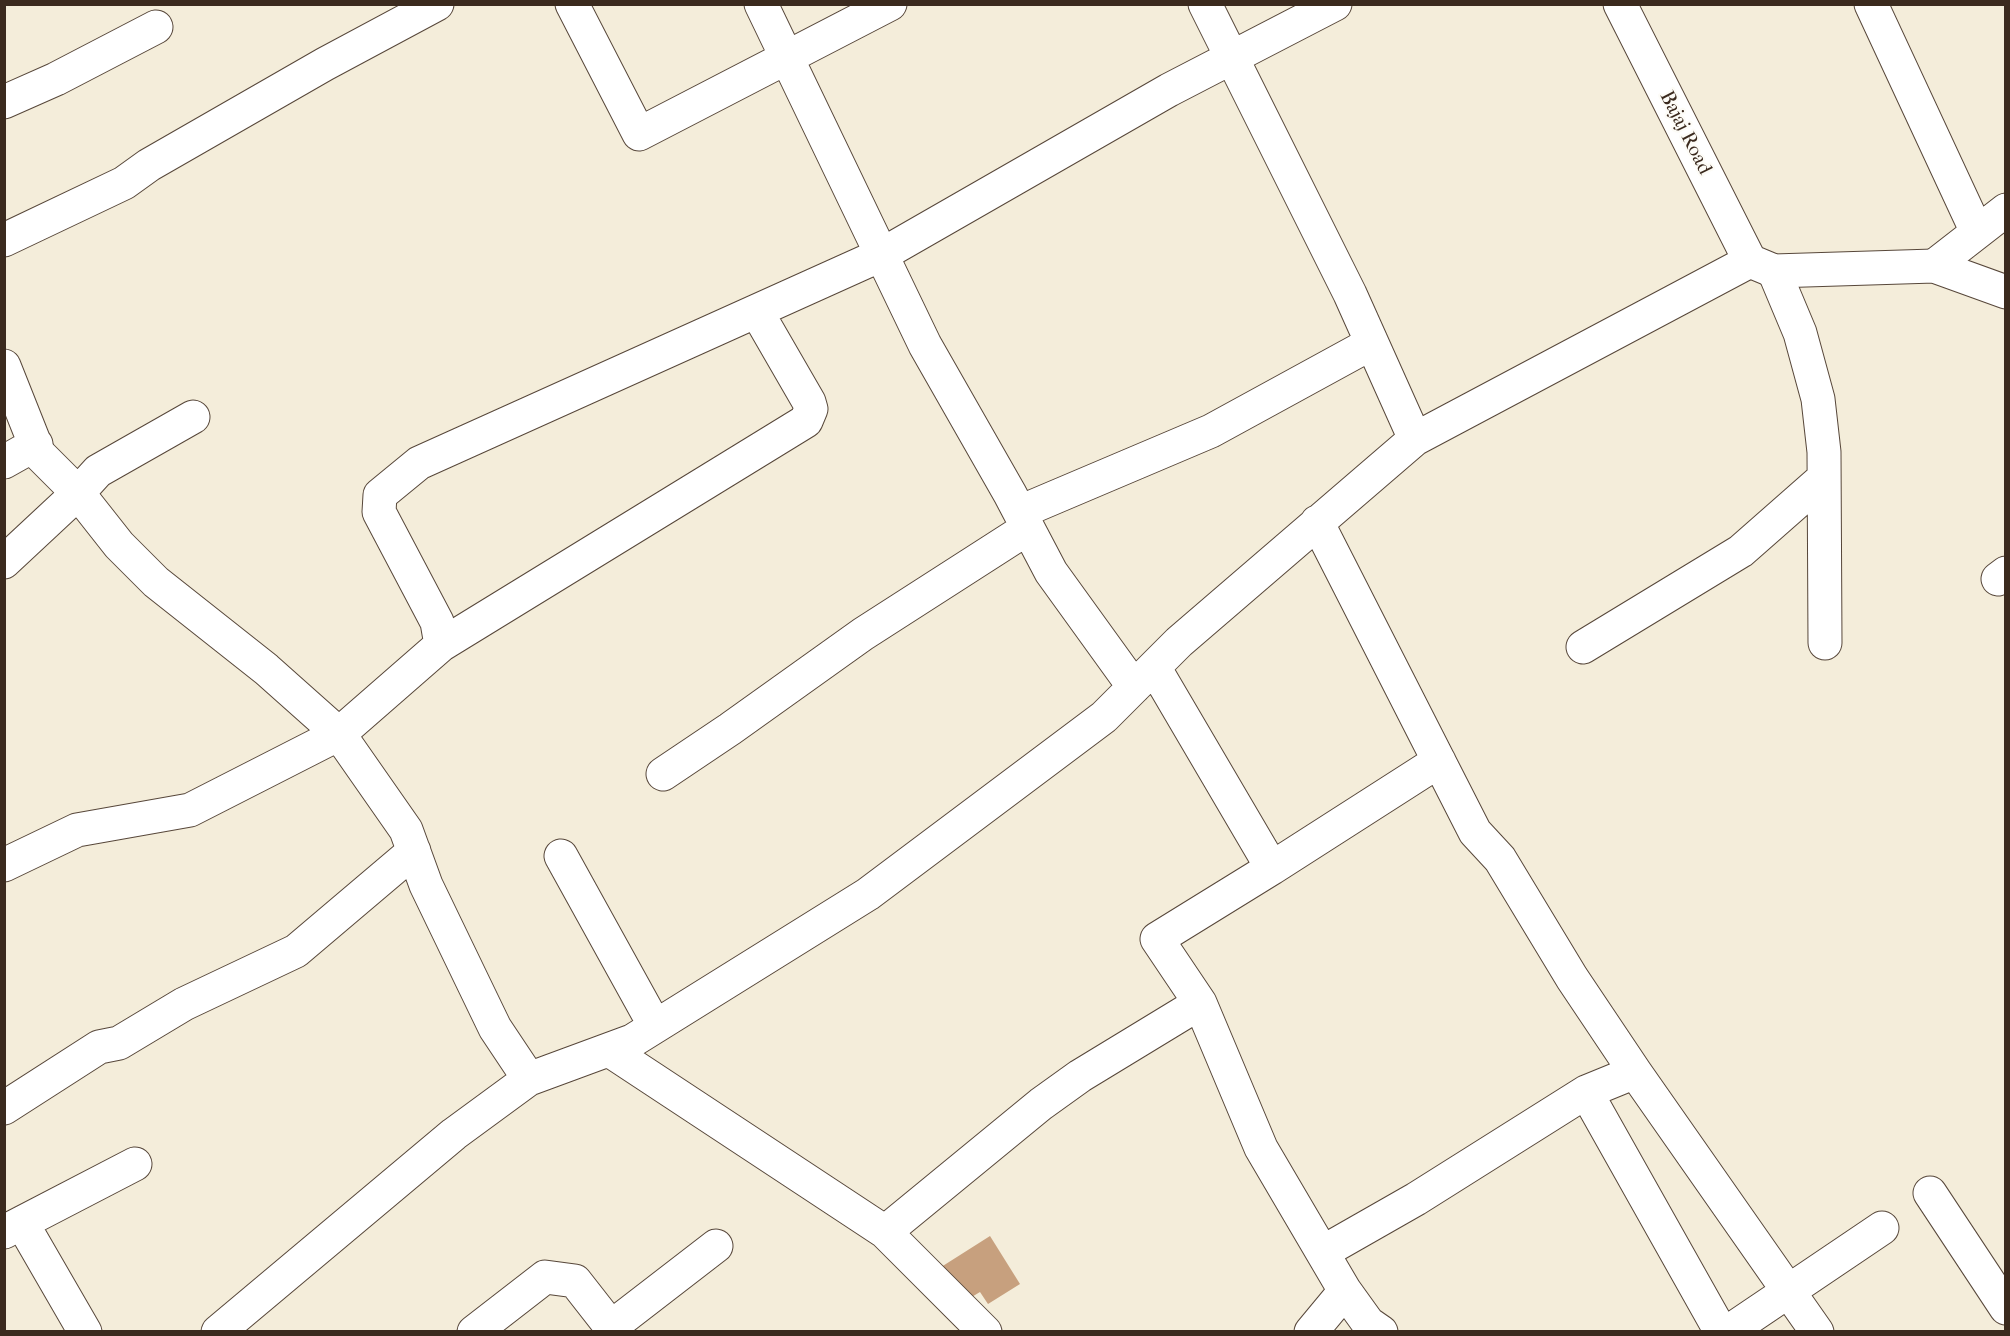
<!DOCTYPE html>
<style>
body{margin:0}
#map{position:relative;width:2010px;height:1336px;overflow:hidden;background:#f4edda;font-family:"IM FELL French Canon",serif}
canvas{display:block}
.frame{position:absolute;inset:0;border:6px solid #3b2a1e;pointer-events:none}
</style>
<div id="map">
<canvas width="2010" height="1336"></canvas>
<div class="frame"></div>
</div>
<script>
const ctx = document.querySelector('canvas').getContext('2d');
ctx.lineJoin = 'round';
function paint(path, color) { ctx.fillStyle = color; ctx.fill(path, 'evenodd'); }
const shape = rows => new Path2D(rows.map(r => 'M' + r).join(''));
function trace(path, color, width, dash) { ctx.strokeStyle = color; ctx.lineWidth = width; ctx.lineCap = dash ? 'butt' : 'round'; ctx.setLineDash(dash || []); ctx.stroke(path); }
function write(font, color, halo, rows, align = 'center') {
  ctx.font = font + ' "IM FELL French Canon",serif'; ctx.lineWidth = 4.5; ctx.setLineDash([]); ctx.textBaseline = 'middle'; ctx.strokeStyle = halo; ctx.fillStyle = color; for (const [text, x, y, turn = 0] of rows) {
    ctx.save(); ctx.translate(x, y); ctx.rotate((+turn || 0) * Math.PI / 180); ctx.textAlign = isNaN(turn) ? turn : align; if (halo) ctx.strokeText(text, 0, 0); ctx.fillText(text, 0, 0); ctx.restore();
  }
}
paint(shape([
 [990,1236,1020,1284,988,1304,980,1292,960,1304,938,1269]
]), '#c7a07e');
const minor = shape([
 [572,4,639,134,890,4],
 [761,4,925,345,1010,494,1051,572,1134,687],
 [1205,4,1350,294,1415,439],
 [1871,4,1977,232],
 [4,102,56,79,156,27],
 [4,240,124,183,149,165,325,64,437,4],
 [1934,266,2006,210],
 [1774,271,1800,333,1818,399,1824,452,1825,643],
 [4,366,39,454,78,493,98,471,193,417],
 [4,462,36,444],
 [1020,512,1211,431,1372,343],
 [1317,522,1475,832,1500,859,1572,978,1635,1072,1817,1332],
 [4,562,78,493,119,545,156,582,266,669,339,734,406,830,426,885,495,1028,529,1079],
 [1998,579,2006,573],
 [441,645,806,421,811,409,809,402,757,312],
 [1583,647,1741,551,1824,478],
 [1154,667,1272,868,1157,939,1200,1003,1261,1148,1345,1291,1311,1332],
 [663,774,730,729,863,634,1028,528],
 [561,856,655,1026],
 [4,865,77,830,190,810,339,734,441,645,437,622,379,512,380,495,419,463,883,254,1169,90,1335,4],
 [1272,868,1439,761],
 [609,1050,885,1232,985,1332],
 [1586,1092,1721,1332],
 [4,1108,99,1047,119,1043,184,1004,296,951,414,851],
 [1930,1193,2006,1308],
 [22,1223,85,1332],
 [4,1232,135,1164],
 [885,1232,1041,1104,1080,1076,1200,1003],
 [1323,1252,1416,1199,1586,1092,1635,1072],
 [1345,1291,1368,1323,1381,1332],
 [218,1332,454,1134,529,1079,632,1041,868,894,1104,717,1179,642,1415,439,1750,261],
 [474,1332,545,1277,575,1281,611,1327],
 [614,1332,611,1327,716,1246],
 [1728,1332,1882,1228]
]);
const tertiary = shape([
 [1620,4,1750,261,1774,271,1934,266,2006,292]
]);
trace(minor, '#57473a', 35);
trace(tertiary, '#57473a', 35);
trace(minor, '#fff', 33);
trace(tertiary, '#fff', 33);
write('20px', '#3b2a1e', '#fdfcf7', [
 ["Bajaj Road",1685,133,63]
]);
</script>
